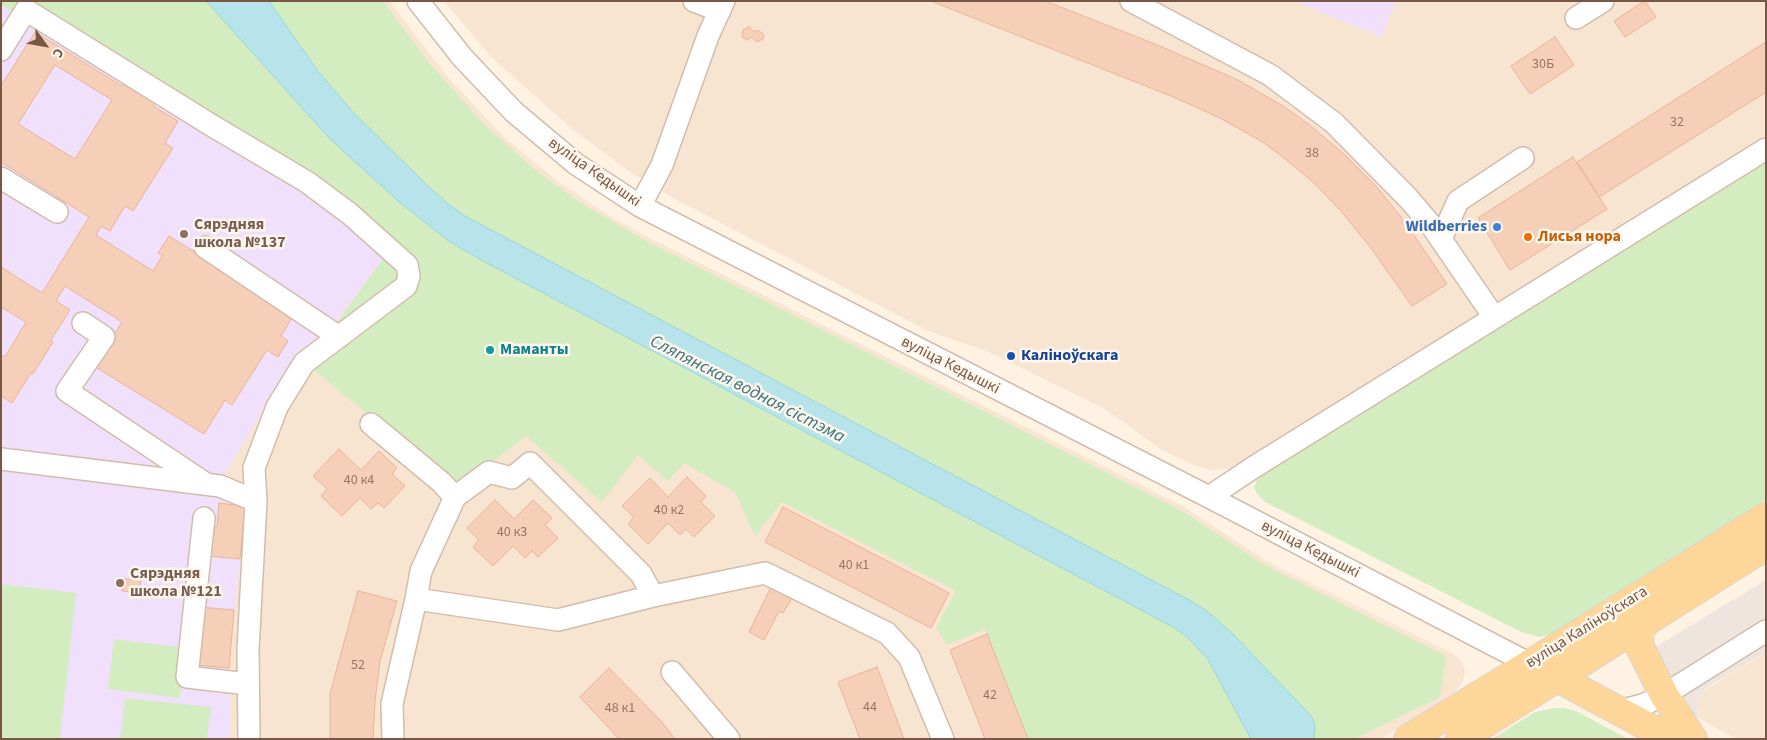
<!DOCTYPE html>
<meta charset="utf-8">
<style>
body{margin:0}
#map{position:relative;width:1767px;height:740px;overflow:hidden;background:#fef3e3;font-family:"Source Sans 3",sans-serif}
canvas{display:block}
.frame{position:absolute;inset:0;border:2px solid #795746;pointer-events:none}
.north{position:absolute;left:20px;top:20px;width:50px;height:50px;-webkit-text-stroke:4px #fff7ec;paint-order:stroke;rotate:122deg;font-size:14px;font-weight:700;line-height:20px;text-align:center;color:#795746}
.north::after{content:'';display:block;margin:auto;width:18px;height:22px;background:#795746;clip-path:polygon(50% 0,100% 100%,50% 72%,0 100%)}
</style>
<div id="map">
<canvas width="1767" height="740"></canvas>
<div class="frame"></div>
<div class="north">С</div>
</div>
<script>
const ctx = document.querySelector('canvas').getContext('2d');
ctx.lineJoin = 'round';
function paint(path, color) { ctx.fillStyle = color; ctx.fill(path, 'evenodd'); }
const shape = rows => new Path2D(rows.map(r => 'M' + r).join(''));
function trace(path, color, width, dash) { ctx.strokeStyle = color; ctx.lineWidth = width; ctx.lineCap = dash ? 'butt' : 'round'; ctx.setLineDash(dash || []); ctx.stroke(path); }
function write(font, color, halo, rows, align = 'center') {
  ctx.font = font + ' "Source Sans 3",sans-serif'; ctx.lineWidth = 5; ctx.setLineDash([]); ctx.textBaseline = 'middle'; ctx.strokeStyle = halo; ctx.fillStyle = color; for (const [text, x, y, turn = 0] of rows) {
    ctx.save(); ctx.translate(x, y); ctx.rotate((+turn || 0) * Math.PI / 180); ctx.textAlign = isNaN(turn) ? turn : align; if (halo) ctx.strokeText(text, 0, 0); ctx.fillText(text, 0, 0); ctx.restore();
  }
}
paint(shape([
 [1,1,389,1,451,81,506,139,560,183,609,216,648,237,1184,507,1268,562,1451,653,1461,660,1463,664,1465,673,1462,683,1454,693,1444,700,1381,739,1,739],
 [444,1,1766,1,1766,138,1256,456,1228,469,1212,470,1196,466,1162,450,1105,409,989,352,928,331,675,199,630,172,571,128,491,57],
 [1766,652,1766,739,1736,739,1705,722,1700,717,1697,705,1699,698,1704,691]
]), '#f7e4d1');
paint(shape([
 [1766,580,1766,652,1708,687,1700,695,1697,705,1698,713,1702,720,1711,726,1691,713,1647,646,1657,646]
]), '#ede5de');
paint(shape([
 [1294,1,1396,1,1382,37],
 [1,5,23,17,292,184,388,252,334,325,300,350,221,480,247,498,229,668,230,739,1,739]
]), '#f0e0fb');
paint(shape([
 [1,1,383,1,429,63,483,123,534,169,579,202,646,241,1182,511,1266,566,1446,656,1440,697,1355,739,1028,739,985,629,947,645,936,628,956,591,782,502,755,536,735,492,684,463,668,481,638,455,602,502,526,436,457,489,307,364,388,252,346,216,23,17,1,5],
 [1766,159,1766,500,1553,634,1539,637,1521,632,1265,502,1257,494,1254,488,1258,476],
 [1,584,76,593,60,739,1,739],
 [114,639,186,648,180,698,108,689],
 [125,698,211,707,207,739,120,739],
 [1554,708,1564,708,1576,711,1628,739,1492,739,1535,712]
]), '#d4edc0');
const water = shape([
 [206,1,269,1,317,70,352,111,429,187,447,203,465,216,1191,601,1207,611,1234,635,1312,717,1315,725,1314,739,1251,739,1207,658,1187,637,1175,628,483,261,450,242,398,201,329,138,206,1]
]);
paint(water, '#b6e4ea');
trace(water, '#9bd5dd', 1);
const building = shape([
 [931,1,1045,1,1155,44,1238,80,1283,106,1307,123,1344,154,1375,185,1405,222,1447,284,1412,306,1371,248,1341,211,1313,182,1279,154,1261,141,1220,118,1176,98,931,1],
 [1644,1,1645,1,1656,17,1625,37,1614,21,1644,1],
 [749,27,754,32,758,30,764,35,763,39,757,42,752,37,747,40,742,37,743,30,749,27],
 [35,32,122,86,127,79,158,98,153,106,178,121,165,143,173,148,133,211,125,206,110,231,101,226,96,235,153,271,163,255,158,253,169,236,294,314,281,336,288,341,278,357,267,350,232,405,225,400,204,434,94,366,122,322,65,286,56,301,70,310,51,340,53,342,33,374,31,373,12,403,1,396,1,355,5,357,26,322,1,307,1,267,42,293,89,217,1,162,1,86,35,32],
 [55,65,112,100,75,159,18,124,55,65],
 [1555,37,1574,65,1530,94,1511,66,1555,37],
 [1766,42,1766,92,1599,197,1577,162,1766,42],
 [1573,157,1607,209,1510,270,1478,218,1573,157],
 [339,449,361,470,379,451,397,468,392,474,405,486,384,508,378,503,371,509,360,498,342,516,321,496,327,489,313,476,339,449],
 [687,477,706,496,701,502,715,516,694,537,686,529,680,535,668,523,648,544,628,524,634,517,622,506,650,478,668,497,687,477],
 [495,500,514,519,533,500,552,518,545,525,558,538,538,557,532,551,525,558,513,546,493,566,473,547,479,540,467,528,495,500],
 [219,503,245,506,240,559,206,556,209,526,217,527,219,503],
 [783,507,949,593,931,628,765,542,783,507],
 [123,579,141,580,139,592,122,591,123,579],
 [771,587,792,598,783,613,779,611,764,640,749,632,771,587],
 [358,591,397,601,380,661,375,701,373,739,330,739,330,694,358,591],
 [199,607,234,610,229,668,195,665,199,607],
 [987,634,1028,739,985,739,977,718,950,650,987,634],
 [877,667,900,728,904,739,860,739,838,682,877,667],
 [609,668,661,721,675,739,619,739,580,697,609,668]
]);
paint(building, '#f6cfb8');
trace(building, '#ebb497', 1);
const minor = shape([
 [418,1,462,57,514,112,576,164,640,206,1209,497,1530,664],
 [694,1,720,11],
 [1131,1,1270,75,1334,123,1409,199,1431,225,1494,317],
 [1576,18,1603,1],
 [1,50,26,10,211,125,307,182,350,214,407,265,409,276,406,286,304,363,277,407,254,468,256,501,248,649,249,739],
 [1,178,57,212],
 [640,206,662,165,708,36,724,1],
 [1441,239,1458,201,1523,158],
 [205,247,339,337],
 [83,323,104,337,67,391,203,482],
 [371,424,441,482,455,497,421,571,416,599],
 [1,459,220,486,256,501],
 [455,497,489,472,512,478,530,463,641,574,653,596],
 [1209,497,1254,467,1766,149],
 [204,518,187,677,248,684],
 [672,672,729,739],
 [1613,708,1627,709,1645,704,1664,695,1766,631],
 [393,739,392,704,416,599,558,620,653,596,765,573,887,633,909,657,943,739]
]);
const major = shape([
 [1649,619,1639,631,1640,647,1664,695,1693,739],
 [1545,671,1671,739],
 [1408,739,1530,664,1766,517],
 [1460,739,1766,546]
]);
trace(minor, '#d3bcab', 24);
trace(major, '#dcd3cf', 30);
trace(minor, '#fff', 21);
trace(major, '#ffd69a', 28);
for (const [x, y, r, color] of [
 [1497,227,5,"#3f7fe0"],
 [184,234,5,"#8d6e63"],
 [1528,237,5,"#e8710a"],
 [490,350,5,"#0f9aa8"],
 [1011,356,5,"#1a4fb4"],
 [120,583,5,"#8d6e63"]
]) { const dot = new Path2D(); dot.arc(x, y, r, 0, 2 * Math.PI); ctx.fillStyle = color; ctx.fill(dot); trace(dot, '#fff7ec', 2); }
write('14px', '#987562', null, [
 ["30Б",1543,65],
 ["32",1677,123],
 ["38",1312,154],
 ["40 к4",359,481],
 ["40 к2",669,511],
 ["40 к3",512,533],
 ["40 к1",854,566],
 ["52",358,666],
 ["42",990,696],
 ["44",870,708],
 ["48 к1",620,709]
]);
write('16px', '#795746', '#fff7ec', [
 ["вуліца Кедышкі",594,173,35],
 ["вуліца Кедышкі",950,366,27],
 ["вуліца Кедышкі",1310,550,27],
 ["вуліца Каліноўскага",1587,628,-32]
]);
write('bold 16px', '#785e54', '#fff7ec', [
 ["Сярэдняя",194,225],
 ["школа №137",194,243],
 ["Сярэдняя",130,574],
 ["школа №121",130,592]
], 'left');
write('bold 16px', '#366cbe', '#fff7ec', [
 ["Wildberries",1487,227]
], 'right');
write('bold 16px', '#c56008', '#fff7ec', [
 ["Лисья нора",1538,237]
], 'left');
write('bold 16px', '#0d838f', '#fff7ec', [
 ["Маманты",500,350]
], 'left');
write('bold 16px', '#164399', '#fff7ec', [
 ["Каліноўскага",1021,356]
], 'left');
write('italic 18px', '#387680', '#fff7ec', [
 ["Сляпянская водная сістэма",747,390,27]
]);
</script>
